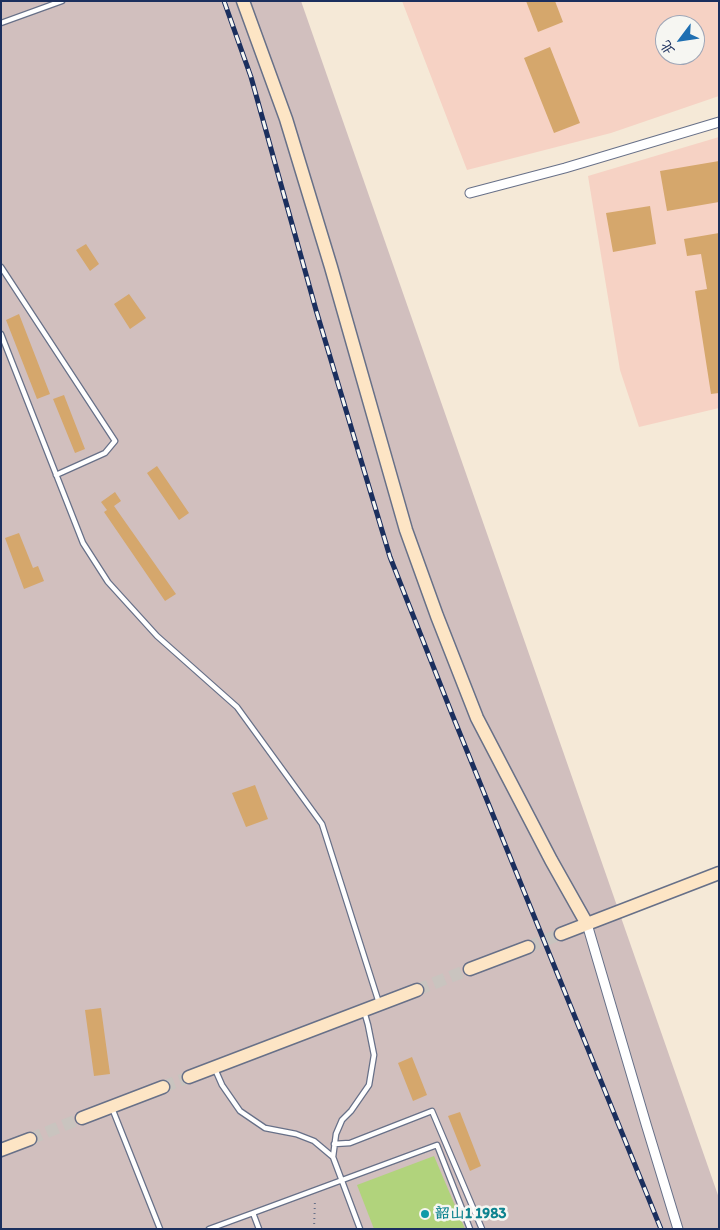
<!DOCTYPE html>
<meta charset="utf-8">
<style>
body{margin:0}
#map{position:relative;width:720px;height:1230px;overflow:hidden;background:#f5e9d7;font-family:Itim,"LXGW WenKai TC",sans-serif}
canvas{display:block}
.frame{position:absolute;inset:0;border:2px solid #1b2f5e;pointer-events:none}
.north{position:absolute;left:655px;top:15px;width:50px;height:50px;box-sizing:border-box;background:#f6f6f2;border:1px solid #9ea6b7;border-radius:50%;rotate:239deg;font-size:14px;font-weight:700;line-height:20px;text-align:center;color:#1b2f5e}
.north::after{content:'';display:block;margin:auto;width:18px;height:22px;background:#1f6fb2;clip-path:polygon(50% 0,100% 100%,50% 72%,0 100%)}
</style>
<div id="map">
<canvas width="720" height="1230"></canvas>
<div class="frame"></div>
<div class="north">北</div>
</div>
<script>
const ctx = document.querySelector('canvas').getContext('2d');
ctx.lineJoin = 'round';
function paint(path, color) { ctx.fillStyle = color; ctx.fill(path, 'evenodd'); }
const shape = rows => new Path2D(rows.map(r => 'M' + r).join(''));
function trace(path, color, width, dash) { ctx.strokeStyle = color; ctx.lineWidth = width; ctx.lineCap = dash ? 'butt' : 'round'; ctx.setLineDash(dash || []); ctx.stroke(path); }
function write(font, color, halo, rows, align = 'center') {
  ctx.font = font + ' Itim,"LXGW WenKai TC",sans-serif'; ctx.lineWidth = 5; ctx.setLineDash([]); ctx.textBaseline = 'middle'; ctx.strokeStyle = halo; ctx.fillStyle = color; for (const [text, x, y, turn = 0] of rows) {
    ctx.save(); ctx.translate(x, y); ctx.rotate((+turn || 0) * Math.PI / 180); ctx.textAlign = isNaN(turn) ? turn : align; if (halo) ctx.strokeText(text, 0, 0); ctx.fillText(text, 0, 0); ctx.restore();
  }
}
paint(shape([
 [402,1,719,1,719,96,611,133,467,170],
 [665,25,695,25,695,55,665,55],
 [719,137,719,408,639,427,620,370,588,176]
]), '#f6d2c4');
paint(shape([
 [1,1,301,1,719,1198,719,1229,1,1229]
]), '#d1bfbe');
paint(shape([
 [434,1156,465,1229,374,1229,357,1185]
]), '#b1d37c');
paint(shape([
 [526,1,555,1,563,22,538,32],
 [550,47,580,123,554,133,524,58],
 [719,161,719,202,667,211,660,171],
 [650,206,656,244,613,252,606,213],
 [719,233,719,393,711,394,695,291,707,289,701,254,687,256,684,239],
 [86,244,99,264,90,271,76,250],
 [129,294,146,318,130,329,114,304],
 [19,314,50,394,37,399,6,320],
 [64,395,85,449,75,453,53,399],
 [157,466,189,513,179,520,147,473],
 [115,492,121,501,114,506,176,594,165,601,104,512,107,510,101,502],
 [19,533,33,568,38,566,44,581,24,589,5,538],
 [255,785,268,819,246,827,232,793],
 [101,1008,110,1074,94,1076,85,1010],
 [412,1057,427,1095,413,1101,398,1063],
 [460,1112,481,1166,470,1171,448,1116]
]), '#d5a76c');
trace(shape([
 [528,947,561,934],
 [417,990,470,969],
 [163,1087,189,1077],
 [30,1139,82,1118]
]), '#c9c4bf', 12, [12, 6]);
const lane = shape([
 [1,23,62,1],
 [1,267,115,441,105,453,56,475],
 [1,334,83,543,108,582,157,636,237,707,322,824,379,1003],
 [215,1069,222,1085,240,1111,265,1128,296,1134,314,1141,333,1157,336,1134,342,1120,351,1111,369,1085,374,1055,368,1025,364,1011],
 [112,1108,160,1229],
 [334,1144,350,1143,432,1111,482,1229],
 [333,1157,360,1229],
 [209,1229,253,1213],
 [259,1229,253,1213,437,1145,470,1229]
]);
const street = shape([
 [470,193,565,168,719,122],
 [587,924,646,1124,678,1229]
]);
const secondary = shape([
 [243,1,286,119,331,267,406,530,437,616,477,718,551,860,587,924],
 [561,934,719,873],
 [470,969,528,947],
 [189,1077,417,990],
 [82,1118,163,1087],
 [1,1150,30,1139]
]);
trace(lane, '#677088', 7);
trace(street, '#677088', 11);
trace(secondary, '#677088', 15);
trace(shape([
 [314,1229,315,1199]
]), '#677088', 2, [1, 4]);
trace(lane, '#fff', 4.5);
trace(street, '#fff', 9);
trace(secondary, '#fde5c5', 12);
const rail = shape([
 [224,1,251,77,316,310,390,557,452,714,661,1229]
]);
trace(rail, '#1b2f5e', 5);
trace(rail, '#f6f6f2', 3, [9]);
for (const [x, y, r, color] of [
 [425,1214,5,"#0f9aa8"]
]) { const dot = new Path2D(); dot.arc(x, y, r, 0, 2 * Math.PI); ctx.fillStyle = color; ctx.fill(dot); trace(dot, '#f6f6f2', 2); }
write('bold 15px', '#0d838f', '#f6f6f2', [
 ["韶山1 1983",435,1214]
], 'left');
</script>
